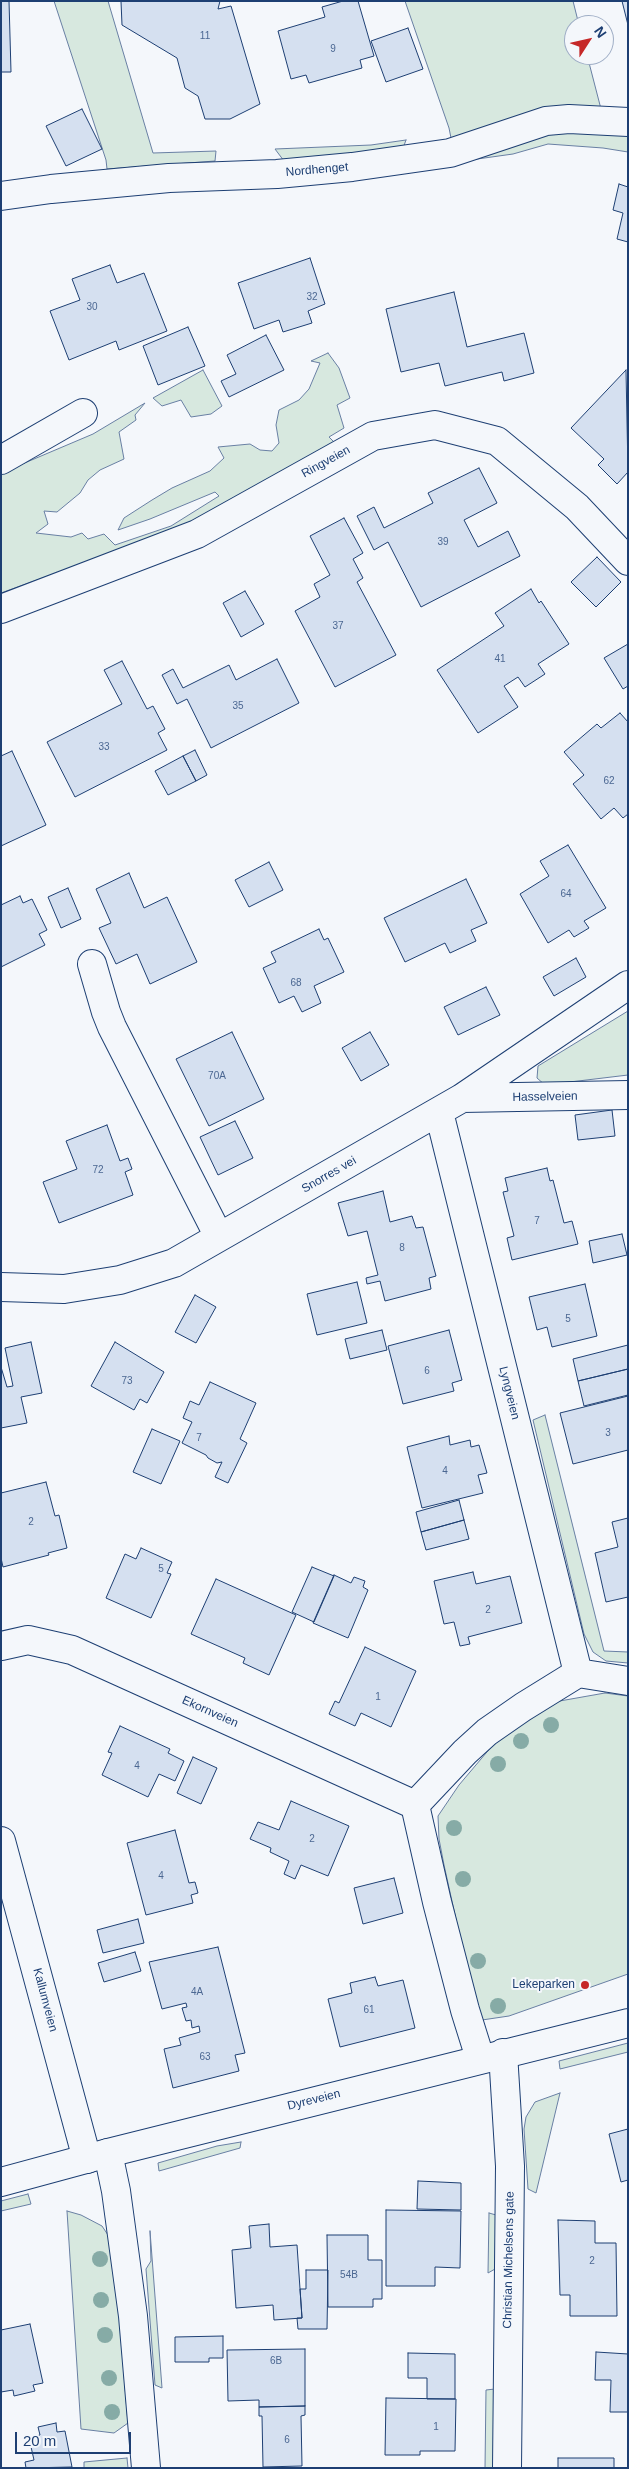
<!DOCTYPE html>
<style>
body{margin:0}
#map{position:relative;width:629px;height:2469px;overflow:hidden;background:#f4f7fb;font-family:Arial,sans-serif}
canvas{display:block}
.frame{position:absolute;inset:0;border:2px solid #1d3f73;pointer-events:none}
.north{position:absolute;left:564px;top:15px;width:50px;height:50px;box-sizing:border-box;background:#f4f7fb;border:1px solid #9eadc5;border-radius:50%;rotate:55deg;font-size:14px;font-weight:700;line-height:20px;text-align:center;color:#1d3f73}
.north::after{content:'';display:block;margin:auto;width:18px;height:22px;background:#c62828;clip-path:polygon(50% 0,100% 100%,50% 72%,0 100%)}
.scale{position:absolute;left:15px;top:2432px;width:116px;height:22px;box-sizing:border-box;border:2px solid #1d3f73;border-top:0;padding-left:6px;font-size:15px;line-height:18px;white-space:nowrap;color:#1d3f73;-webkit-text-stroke:4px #f4f7fb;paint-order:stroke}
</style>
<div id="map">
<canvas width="629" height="2469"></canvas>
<div class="frame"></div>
<div class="north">N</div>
<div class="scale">20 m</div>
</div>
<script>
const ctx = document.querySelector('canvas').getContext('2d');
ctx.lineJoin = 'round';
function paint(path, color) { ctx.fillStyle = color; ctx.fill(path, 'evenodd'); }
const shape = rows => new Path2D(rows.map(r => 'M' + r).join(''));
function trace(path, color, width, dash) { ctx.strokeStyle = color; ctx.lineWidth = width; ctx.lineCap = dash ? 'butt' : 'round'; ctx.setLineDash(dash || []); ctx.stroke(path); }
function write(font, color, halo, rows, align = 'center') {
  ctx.font = font + ' Arial,sans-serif'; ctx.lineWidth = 4; ctx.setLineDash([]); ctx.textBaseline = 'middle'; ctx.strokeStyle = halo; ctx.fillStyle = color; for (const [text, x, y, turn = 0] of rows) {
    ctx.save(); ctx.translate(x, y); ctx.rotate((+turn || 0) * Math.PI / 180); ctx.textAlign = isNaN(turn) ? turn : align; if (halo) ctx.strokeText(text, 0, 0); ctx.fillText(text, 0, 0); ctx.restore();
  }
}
const green = shape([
 [54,1,108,1,153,153,216,151,215,161,107,169,106,160,54,1],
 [405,1,573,1,579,25,574,25,574,55,587,55,601,109,452,143,449,128,405,1],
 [579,127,628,134,628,152,603,148,548,144,513,154,463,161,530,136,579,127],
 [406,140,402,151,284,161,275,149,371,145,406,140],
 [328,353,339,368,350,398,337,405,344,428,329,437,335,443,184,527,1,593,1,473,93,434,145,403,135,415,136,420,119,432,124,459,100,470,88,480,80,493,57,512,44,511,48,524,36,533,71,537,82,533,88,539,104,534,115,545,171,526,219,496,215,492,150,519,118,530,124,518,152,500,172,488,210,471,224,458,218,447,250,444,260,450,272,451,279,443,276,425,279,410,299,400,309,389,320,363,311,361,328,353],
 [203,370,222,406,211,414,191,417,181,400,162,406,153,398,203,370],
 [628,1011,628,1075,545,1085,537,1078,538,1066,628,1011],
 [545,1415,604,1651,628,1652,628,1663,606,1661,593,1652,584,1634,533,1420,545,1415],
 [605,1693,628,1696,628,1974,509,2016,482,2020,463,1951,444,1865,439,1839,438,1816,459,1785,492,1746,523,1719,554,1702,605,1693],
 [628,2043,628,2052,560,2069,559,2061,628,2043],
 [560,2093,536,2193,528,2189,524,2129,526,2117,535,2102,560,2093],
 [241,2142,240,2148,159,2171,158,2163,217,2146,241,2142],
 [28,2194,31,2204,1,2211,1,2201,28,2194],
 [67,2211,81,2215,102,2226,110,2238,116,2276,128,2423,114,2433,81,2429,67,2211],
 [489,2213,496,2215,495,2269,488,2273,489,2213],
 [150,2231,162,2388,155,2385,146,2269,151,2261,150,2231],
 [495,2389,494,2468,485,2468,486,2390,495,2389],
 [127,2458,128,2468,84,2468,84,2462,127,2458]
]);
paint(green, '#d7e8df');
trace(green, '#687fa3', 1);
const building = shape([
 [1,1,9,1,11,72,1,72,1,1],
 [121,1,220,1,218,9,231,6,260,104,230,119,205,119,198,96,185,88,177,58,122,25,121,1],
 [343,1,358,1,374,56,360,60,362,68,309,83,306,75,291,79,278,31,325,17,322,7,343,1],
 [622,1,628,1,628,25,622,1],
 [408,28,423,69,386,82,371,41,408,28],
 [82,109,102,149,66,166,46,126,82,109],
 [619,184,628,187,628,242,617,239,623,213,613,210,619,184],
 [310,258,325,304,308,311,312,323,283,332,279,320,254,329,238,283,310,258],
 [110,265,117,283,144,273,167,331,119,350,116,341,69,360,50,311,80,300,72,279,110,265],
 [454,292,467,347,524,333,534,373,504,381,502,372,445,386,439,363,401,372,386,309,454,292],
 [188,327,205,366,158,385,143,346,188,327],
 [266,335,284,370,229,397,221,381,236,374,227,355,266,335],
 [626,370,628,472,617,484,598,465,604,459,571,428,626,370],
 [479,468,497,503,464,520,478,547,508,531,520,556,421,607,388,542,374,550,357,516,374,507,384,528,433,503,428,493,479,468],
 [344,518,363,553,353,559,363,578,357,582,396,655,335,687,295,611,320,597,314,584,330,575,310,536,344,518],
 [597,557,621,582,596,607,571,582,597,557],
 [531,589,539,603,541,601,569,644,538,664,545,674,525,687,518,677,504,686,518,707,478,733,437,670,504,626,495,613,531,589],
 [245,591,264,624,241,637,223,603,245,591],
 [628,644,628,686,623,689,604,658,628,644],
 [277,659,299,703,211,748,187,699,177,704,162,675,173,669,183,688,229,665,236,680,277,659],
 [122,661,147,709,153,706,165,729,158,733,167,750,75,797,47,742,122,704,104,670,122,661],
 [620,713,628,722,628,814,623,818,614,808,601,819,573,784,584,775,564,752,597,724,601,728,620,713],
 [195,750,207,775,196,781,183,756,195,750],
 [12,751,46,825,1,846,1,756,12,751],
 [183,756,196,781,168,795,155,771,183,756],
 [568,845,606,908,584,921,589,928,574,937,569,930,548,943,520,894,549,876,540,861,568,845],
 [269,862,283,890,249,907,235,880,269,862],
 [129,873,144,908,167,897,197,962,150,984,137,954,116,964,99,928,111,923,96,889,129,873],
 [466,879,487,923,471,930,476,941,450,953,445,943,405,962,384,918,466,879],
 [68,888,81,919,61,928,48,897,68,888],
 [20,896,23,903,32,899,47,930,39,934,45,945,1,967,1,905,20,896],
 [319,929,324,940,328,938,344,972,314,986,321,1003,302,1012,294,996,279,1003,263,968,276,962,271,952,319,929],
 [576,958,586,977,554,996,543,977,576,958],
 [486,987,500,1015,458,1035,444,1007,486,987],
 [232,1032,264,1099,209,1126,176,1059,232,1032],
 [370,1032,389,1065,361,1081,342,1048,370,1032],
 [612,1110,615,1136,578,1140,575,1115,612,1110],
 [235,1121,253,1158,218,1175,200,1137,235,1121],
 [107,1125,120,1161,128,1158,132,1169,125,1172,133,1195,59,1223,43,1182,77,1169,66,1141,107,1125],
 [547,1168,550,1181,553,1180,564,1223,572,1221,578,1244,512,1260,507,1238,514,1236,503,1192,508,1191,505,1178,547,1168],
 [383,1191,390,1222,412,1216,416,1228,423,1227,436,1276,429,1278,431,1289,385,1301,380,1281,367,1284,366,1278,378,1275,367,1231,348,1236,338,1203,383,1191],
 [622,1234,627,1255,593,1263,589,1241,622,1234],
 [357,1282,367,1323,317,1335,307,1294,357,1282],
 [585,1284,597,1336,552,1347,547,1327,537,1330,529,1297,585,1284],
 [195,1295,216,1307,196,1343,175,1332,195,1295],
 [382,1330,387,1350,350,1359,345,1339,382,1330],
 [449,1330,462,1380,452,1383,454,1391,403,1404,388,1346,449,1330],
 [31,1342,42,1393,21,1397,27,1423,1,1428,1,1367,7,1387,13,1386,5,1348,31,1342],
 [115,1342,164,1372,147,1403,140,1399,134,1410,91,1386,115,1342],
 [628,1345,628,1369,578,1381,573,1359,628,1345],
 [628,1369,628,1395,584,1406,578,1381,628,1369],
 [210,1382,256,1403,240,1439,247,1443,228,1483,215,1477,222,1462,217,1463,208,1458,206,1455,182,1443,192,1422,183,1418,190,1401,199,1405,210,1382],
 [628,1396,628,1450,573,1464,560,1413,628,1396],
 [152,1429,180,1441,161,1484,133,1472,152,1429],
 [449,1436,450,1445,470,1440,471,1447,479,1445,487,1473,478,1475,483,1493,422,1508,407,1447,449,1436],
 [46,1482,55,1516,59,1515,67,1548,48,1553,49,1555,3,1567,1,1558,1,1493,46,1482],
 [459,1500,464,1520,421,1532,416,1512,459,1500],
 [628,1518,628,1597,606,1602,595,1553,618,1547,612,1522,628,1518],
 [464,1520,469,1539,426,1550,421,1532,464,1520],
 [141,1548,172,1562,167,1573,171,1574,151,1618,106,1598,125,1554,136,1559,141,1548],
 [312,1567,334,1576,314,1622,292,1612,312,1567],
 [473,1572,476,1584,510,1576,522,1623,468,1637,470,1644,460,1646,454,1622,444,1624,434,1581,473,1572],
 [334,1575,351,1583,354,1577,365,1581,363,1587,368,1590,348,1638,313,1623,334,1575],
 [216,1579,296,1615,269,1675,243,1663,245,1658,191,1634,216,1579],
 [365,1647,416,1671,391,1727,361,1713,355,1726,329,1714,335,1701,339,1703,365,1647],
 [120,1726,170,1749,168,1753,184,1761,175,1781,159,1774,148,1797,102,1775,112,1753,108,1752,120,1726],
 [193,1757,217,1768,201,1804,177,1793,193,1757],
 [291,1801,349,1826,328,1876,301,1865,295,1879,284,1874,289,1861,270,1852,271,1848,250,1839,258,1822,279,1830,291,1801],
 [175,1830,189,1883,195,1882,198,1893,191,1895,193,1903,146,1915,127,1843,175,1830],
 [394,1878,403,1913,363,1924,354,1888,394,1878],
 [138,1919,144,1943,103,1953,97,1930,138,1919],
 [218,1947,245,2053,235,2055,239,2071,173,2088,164,2049,181,2045,179,2038,200,2032,199,2026,192,2028,191,2020,186,2021,182,2008,187,2007,186,2003,162,2009,149,1962,218,1947],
 [135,1952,141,1971,104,1982,98,1963,135,1952],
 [375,1977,378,1986,403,1980,415,2028,340,2047,328,1999,352,1993,350,1983,375,1977],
 [628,2129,628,2180,621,2182,609,2134,628,2129],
 [418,2181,461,2183,461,2210,417,2209,418,2181],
 [386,2210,461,2211,460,2268,435,2267,435,2286,386,2286,386,2210],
 [558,2220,595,2221,595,2243,616,2243,617,2316,570,2316,570,2295,560,2295,558,2220],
 [269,2224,270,2247,297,2245,302,2318,274,2320,273,2305,236,2308,232,2250,251,2248,249,2226,269,2224],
 [327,2235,368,2235,368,2260,382,2260,382,2299,373,2299,373,2307,328,2307,327,2235],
 [306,2270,328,2270,327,2329,298,2329,297,2318,302,2318,300,2289,306,2289,306,2270],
 [30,2324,43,2383,33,2385,35,2391,14,2396,13,2390,1,2392,1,2330,30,2324],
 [223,2336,223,2358,209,2358,209,2362,175,2362,175,2337,223,2336],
 [305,2349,305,2406,259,2407,259,2400,228,2401,227,2350,305,2349],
 [596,2352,628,2354,628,2412,610,2412,611,2380,595,2380,596,2352],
 [408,2353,455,2354,455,2399,427,2399,427,2378,408,2378,408,2353],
 [386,2398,456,2399,455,2451,420,2451,420,2455,385,2455,386,2398],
 [305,2406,305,2415,301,2416,302,2466,263,2467,262,2416,259,2416,259,2407,305,2406],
 [56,2423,57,2432,65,2431,72,2467,26,2468,25,2462,34,2460,29,2438,40,2435,38,2427,56,2423],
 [558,2458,614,2458,614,2468,558,2468,558,2458]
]);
paint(building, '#d5e0f0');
trace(building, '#1d3f73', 1);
const minor = shape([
 [1,196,51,189,169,178,277,174,352,167,450,153,546,121,569,119,628,122],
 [1,460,83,413],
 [1,609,197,534,373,436,435,425,497,441,577,507,628,561],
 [92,964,106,1012,112,1027,219,1237],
 [462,1098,628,1095],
 [439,1112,578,1673],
 [1,1287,64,1289,120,1280,174,1263,462,1098,628,985],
 [1,1646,28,1640,72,1650,415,1805],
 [1,1841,87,2159],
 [503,2053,510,2166,507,2468],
 [480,2058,465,2010,437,1902,415,1805,465,1752,487,1732,523,1707,578,1673,628,1681],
 [108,2153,116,2191,133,2316,146,2468]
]);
const major = shape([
 [1,2182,108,2153,628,2023]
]);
trace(minor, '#1d3f73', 30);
trace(major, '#1d3f73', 30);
trace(minor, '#f4f7fb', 28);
trace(major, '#f4f7fb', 28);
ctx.fillStyle = '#86aba6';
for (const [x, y] of [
 [551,1725],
 [521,1741],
 [498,1764],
 [454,1828],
 [463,1879],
 [478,1961],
 [498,2006],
 [100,2259],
 [101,2300],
 [105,2335],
 [109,2378],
 [112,2412]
]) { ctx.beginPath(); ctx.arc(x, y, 8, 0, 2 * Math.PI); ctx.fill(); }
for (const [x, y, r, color] of [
 [585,1985,5,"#c62828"]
]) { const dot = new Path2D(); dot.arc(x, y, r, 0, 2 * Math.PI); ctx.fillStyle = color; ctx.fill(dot); trace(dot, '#f4f7fb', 2); }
write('10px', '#4b6792', null, [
 ["11",205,36],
 ["9",333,49],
 ["32",312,297],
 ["30",92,307],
 ["39",443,542],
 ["37",338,626],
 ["41",500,659],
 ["35",238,706],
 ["33",104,747],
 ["62",609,781],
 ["64",566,894],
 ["68",296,983],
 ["70A",217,1076],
 ["72",98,1170],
 ["7",537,1221],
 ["8",402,1248],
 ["5",568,1319],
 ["6",427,1371],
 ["73",127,1381],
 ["3",608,1433],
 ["7",199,1438],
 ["4",445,1471],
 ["2",31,1522],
 ["5",161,1569],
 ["2",488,1610],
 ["1",378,1697],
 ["4",137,1766],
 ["2",312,1839],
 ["4",161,1876],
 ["4A",197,1992],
 ["61",369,2010],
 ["63",205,2057],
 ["2",592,2261],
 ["54B",349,2275],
 ["6B",276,2361],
 ["1",436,2427],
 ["6",287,2440]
]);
write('12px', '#1d3f73', '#f4f7fb', [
 ["Nordhenget",317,170,-5],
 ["Ringveien",326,462,-29],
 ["Hasselveien",545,1097,-1],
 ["Snorres vei",329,1175,-30],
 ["Lyngveien",509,1393,76],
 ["Ekornveien",210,1712,24],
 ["Kallumveien",45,2000,75],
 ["Dyreveien",314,2100,-14],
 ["Christian Michelsens gate",509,2260,-89]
]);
write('12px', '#1d3f73', '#f4f7fb', [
 ["Lekeparken",575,1985]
], 'right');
</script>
